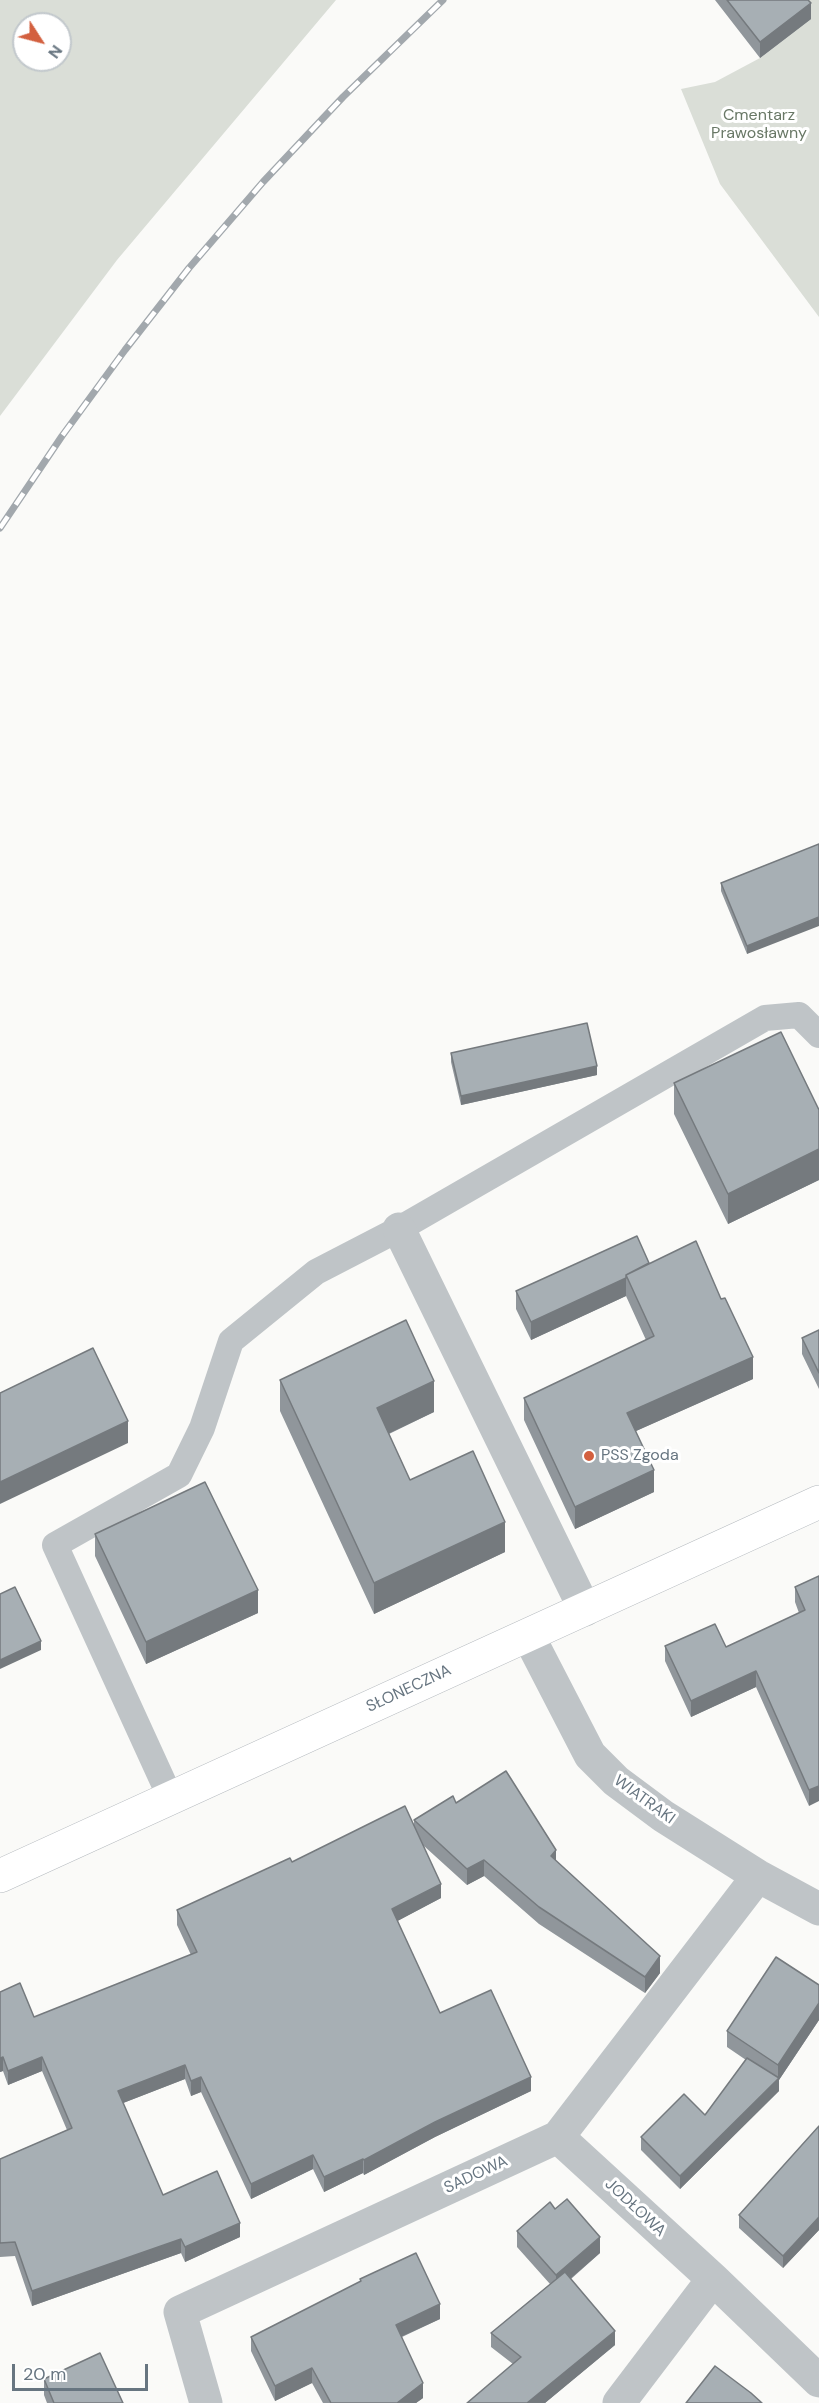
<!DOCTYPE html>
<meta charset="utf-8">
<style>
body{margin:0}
#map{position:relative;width:819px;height:2403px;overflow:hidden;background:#fafaf8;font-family:"DM Sans",sans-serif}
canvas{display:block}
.north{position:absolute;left:12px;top:12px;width:60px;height:60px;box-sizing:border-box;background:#fff;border:2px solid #c2c8cc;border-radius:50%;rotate:126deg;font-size:16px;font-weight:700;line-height:24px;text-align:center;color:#677580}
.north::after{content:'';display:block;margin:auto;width:21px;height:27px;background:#d3603f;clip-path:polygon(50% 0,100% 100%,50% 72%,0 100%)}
.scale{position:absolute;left:12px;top:2364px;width:136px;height:27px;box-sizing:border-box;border:3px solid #677580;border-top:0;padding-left:8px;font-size:18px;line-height:21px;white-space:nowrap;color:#677580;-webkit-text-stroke:4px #fff;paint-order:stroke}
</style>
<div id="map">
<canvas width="819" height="2403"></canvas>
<div class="north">N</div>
<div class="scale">20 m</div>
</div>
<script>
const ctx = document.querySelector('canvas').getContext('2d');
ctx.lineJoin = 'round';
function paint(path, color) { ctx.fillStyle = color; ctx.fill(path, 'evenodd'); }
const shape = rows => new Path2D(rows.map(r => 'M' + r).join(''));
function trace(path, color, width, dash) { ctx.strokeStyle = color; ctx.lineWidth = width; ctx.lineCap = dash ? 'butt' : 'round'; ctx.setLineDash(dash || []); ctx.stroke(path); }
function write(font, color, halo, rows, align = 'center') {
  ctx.font = font + ' "DM Sans",sans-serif'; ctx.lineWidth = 6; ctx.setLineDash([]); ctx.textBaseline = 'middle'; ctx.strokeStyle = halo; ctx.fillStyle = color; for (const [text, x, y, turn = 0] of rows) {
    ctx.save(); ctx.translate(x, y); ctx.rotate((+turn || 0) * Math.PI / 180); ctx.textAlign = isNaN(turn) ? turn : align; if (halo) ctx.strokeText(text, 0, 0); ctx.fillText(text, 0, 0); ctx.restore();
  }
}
paint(shape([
 [0,0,336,0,117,260,0,416],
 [24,24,60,24,60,60,24,60],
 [796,0,819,0,819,317,720,184,681,89,715,82,760,58,810,19]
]), '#daded7');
const secondary = shape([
 [0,1876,819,1502]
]);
trace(secondary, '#b4b9be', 34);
trace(shape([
 [171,1799,55,1545,179,1475,202,1428,231,1341,316,1272,399,1229,765,1018,799,1015,819,1035]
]), '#bfc4c7', 26);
trace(shape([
 [399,1229,585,1610],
 [528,1635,590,1755,616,1781,663,1816,758,1876,819,1909],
 [558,2137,713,2279,619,2403],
 [713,2279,819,2381],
 [206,2403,180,2312,558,2137,758,1876]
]), '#bfc4c7', 33);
trace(secondary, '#fff', 33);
const rail = shape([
 [0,528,62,436,125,350,189,268,263,182,343,97,443,0]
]);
trace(rail, '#a2a8ad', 7);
trace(rail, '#fff', 4.5, [14]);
paint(shape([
 [715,0,808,0,811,19,760,58],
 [819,844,747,954,721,891,721,883],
 [451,1053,597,1075,461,1105,451,1062],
 [674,1083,819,1110,819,1180,728,1224,674,1114],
 [649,1263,753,1379,636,1431,654,1492,575,1529,524,1420,524,1398,646,1340,626,1296,531,1340,516,1309,516,1291],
 [819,1330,819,1389,802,1354,802,1338],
 [280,1380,434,1412,389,1434,410,1480,505,1552,374,1614,280,1411],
 [95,1534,258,1613,146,1664,95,1556],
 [819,1576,809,1806,756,1687,691,1717,665,1661,665,1646,726,1647,799,1613,795,1602,795,1587],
 [456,1803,556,1861,660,1973,645,1993,539,1924,484,1876,467,1885,424,1846,441,1898,397,1921,440,2013,531,2091,435,2137,364,2175,363,2173,324,2192,313,2169,251,2199,201,2092,191,2096,185,2079,123,2103,163,2195,240,2237,185,2262,181,2253,32,2306,15,2256,0,2257,0,2159,67,2130,42,2071,8,2085,3,2071,0,2072,0,1992,34,2017,191,1955,177,1925,177,1910,292,1862,414,1825,414,1820],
 [819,1985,819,2020,779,2080,779,2091,680,2189,641,2150,641,2137,705,2115,746,2060,727,2047,727,2031],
 [819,2126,819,2230,783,2268,739,2228,739,2215],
 [555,2209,600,2253,571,2279,615,2345,545,2403,467,2403,513,2364,491,2347,491,2333,550,2284,517,2247,517,2231],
 [360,2279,440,2319,402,2337,423,2398,416,2403,323,2403,312,2383,275,2401,251,2351,251,2337,360,2282],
 [44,2379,123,2403,47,2403,44,2395]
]), '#90969b');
paint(shape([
 [811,3,811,19,760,58,760,42],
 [819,917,819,926,747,954,747,946],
 [597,1066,597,1075,461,1105,461,1096],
 [819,1149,819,1180,728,1224,728,1194],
 [626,1278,626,1296,531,1340,531,1322],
 [753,1357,753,1379,627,1435,627,1413],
 [434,1381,434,1412,377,1439,377,1408],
 [128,1421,128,1443,0,1504,0,1482],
 [654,1470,654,1492,575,1529,575,1507],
 [505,1522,505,1552,374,1614,374,1583],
 [258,1590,258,1613,146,1664,146,1642],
 [41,1641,41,1650,0,1669,0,1660],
 [756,1671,756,1687,691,1717,691,1701],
 [819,1786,819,1801,809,1806,809,1790],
 [556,1850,556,1866,551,1856],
 [484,1860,484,1876,467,1885,467,1869],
 [441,1884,441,1898,392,1924,392,1909],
 [660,1956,660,1973,645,1993,645,1977],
 [819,2003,819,2020,779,2080,779,2091,680,2189,680,2176,778,2079,778,2065],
 [3,2057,3,2071,0,2072,0,2058],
 [42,2057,42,2071,8,2085,8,2071],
 [185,2065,185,2079,118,2105,118,2091],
 [201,2077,201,2092,191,2096,191,2081],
 [531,2077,531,2091,435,2137,364,2175,364,2160,435,2122],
 [313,2155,313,2169,251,2199,251,2184],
 [363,2159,363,2173,324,2192,324,2177],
 [819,2217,819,2230,783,2268,783,2256],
 [240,2223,240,2237,185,2262,185,2247],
 [600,2237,600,2253,556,2291,556,2275],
 [181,2239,181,2253,32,2306,32,2291],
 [440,2304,440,2319,396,2339,396,2325],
 [615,2331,615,2345,545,2403,527,2403],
 [312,2368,312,2383,275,2401,275,2386],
 [423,2383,423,2398,416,2403,397,2403]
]), '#757a7e');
const building = shape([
 [727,0,808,0,811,3,760,42,727,0],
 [819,844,819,917,747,946,721,883,819,844],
 [587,1023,597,1066,461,1096,451,1053,587,1023],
 [781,1032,819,1110,819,1149,728,1194,674,1083,781,1032],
 [637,1236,649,1263,626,1275,626,1278,531,1322,516,1291,637,1236],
 [696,1241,721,1299,725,1298,753,1357,627,1413,654,1470,575,1507,524,1398,654,1336,626,1275,696,1241],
 [406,1320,434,1381,377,1408,410,1480,473,1451,505,1522,374,1583,280,1380,406,1320],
 [819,1330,819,1373,802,1338,819,1330],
 [93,1348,128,1421,0,1482,0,1393,93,1348],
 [205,1482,258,1590,146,1642,95,1534,205,1482],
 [819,1576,819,1786,809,1790,756,1671,691,1701,665,1646,715,1624,726,1647,805,1610,795,1587,819,1576],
 [15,1587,41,1641,0,1660,0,1594,15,1587],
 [506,1771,556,1850,551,1856,660,1956,645,1977,539,1907,484,1860,467,1869,414,1820,453,1796,456,1803,506,1771],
 [405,1806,441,1884,392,1909,440,2013,491,1990,531,2077,435,2122,364,2160,363,2159,324,2177,313,2155,251,2184,201,2077,191,2081,185,2065,118,2091,163,2195,217,2171,240,2223,185,2247,181,2239,32,2291,15,2242,0,2243,0,2159,72,2128,42,2057,8,2071,3,2057,0,2058,0,1992,20,1983,34,2017,197,1952,177,1910,290,1858,292,1862,405,1806],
 [776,1957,819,1985,819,2003,778,2065,727,2031,776,1957],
 [747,2058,779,2078,680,2176,641,2137,684,2094,705,2115,747,2058],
 [819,2126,819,2217,783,2256,739,2215,819,2126],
 [567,2199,600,2237,556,2275,517,2231,550,2202,555,2209,567,2199],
 [416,2253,440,2304,396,2325,423,2383,397,2403,331,2403,312,2368,275,2386,251,2337,361,2281,360,2279,416,2253],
 [565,2272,615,2331,527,2403,467,2403,521,2357,491,2333,565,2272],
 [100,2353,123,2403,54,2403,44,2379,100,2353],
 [715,2366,751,2393,762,2403,686,2403,715,2366]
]);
paint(building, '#a7afb4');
trace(building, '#757a7e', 1.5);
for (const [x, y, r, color] of [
 [589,1456,6,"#d3603f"]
]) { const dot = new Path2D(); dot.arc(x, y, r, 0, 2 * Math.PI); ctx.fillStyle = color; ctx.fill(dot); trace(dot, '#fff', 2); }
write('16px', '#697866', '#fff', [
 ["Cmentarz",759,116],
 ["Prawosławny",759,134]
]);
write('16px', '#677580', '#fff', [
 ["PSS Zgoda",601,1456]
], 'left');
write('16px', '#677580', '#fff', [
 ["SŁONECZNA",409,1689,-25],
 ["WIATRAKI",644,1800,36],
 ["SADOWA",476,2175,-25],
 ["JODŁOWA",635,2208,43]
]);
</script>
